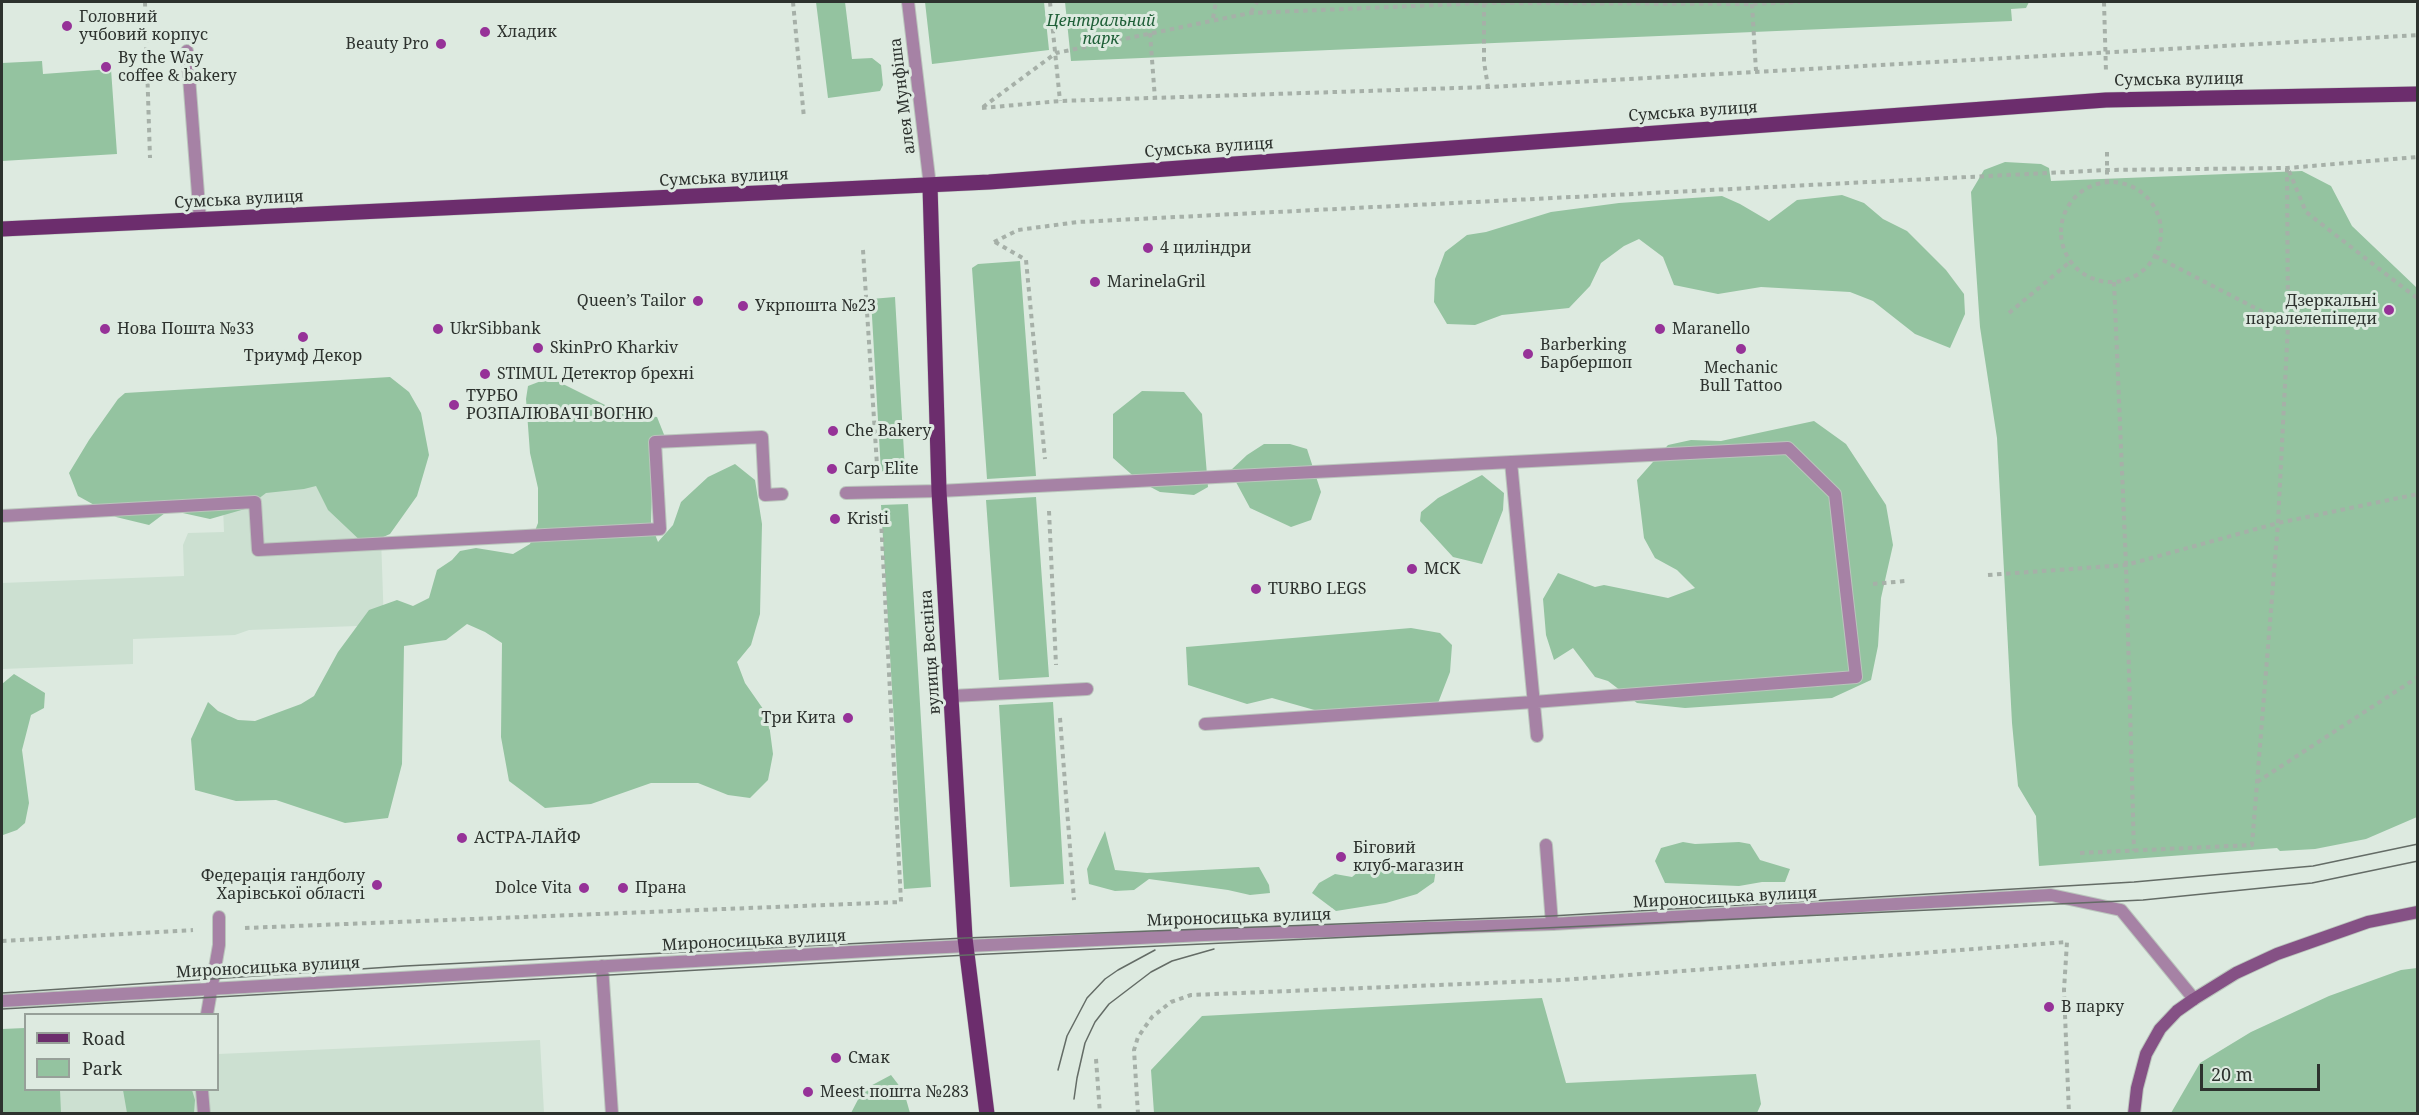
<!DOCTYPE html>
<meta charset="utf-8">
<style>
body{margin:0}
#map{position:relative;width:2419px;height:1115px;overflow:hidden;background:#ddeae0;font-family:"Noto Serif",serif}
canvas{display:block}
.frame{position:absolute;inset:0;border:3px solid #2d322e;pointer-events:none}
.legend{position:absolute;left:24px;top:1013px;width:195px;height:78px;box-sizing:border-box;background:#ddeae0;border:2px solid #97a099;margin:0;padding:8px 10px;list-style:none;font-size:18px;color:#2d322e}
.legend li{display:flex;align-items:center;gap:12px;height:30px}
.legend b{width:30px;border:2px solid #97a099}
.scale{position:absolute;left:2200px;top:1064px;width:120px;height:27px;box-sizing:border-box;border:3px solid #2d322e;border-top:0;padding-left:8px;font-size:18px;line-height:21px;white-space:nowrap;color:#2d322e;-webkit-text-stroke:4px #ddeae0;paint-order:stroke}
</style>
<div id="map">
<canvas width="2419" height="1115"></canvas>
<div class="frame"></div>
<ul class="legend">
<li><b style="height:8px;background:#6c2d6d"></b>Road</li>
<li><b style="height:16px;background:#94c3a0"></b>Park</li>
</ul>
<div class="scale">20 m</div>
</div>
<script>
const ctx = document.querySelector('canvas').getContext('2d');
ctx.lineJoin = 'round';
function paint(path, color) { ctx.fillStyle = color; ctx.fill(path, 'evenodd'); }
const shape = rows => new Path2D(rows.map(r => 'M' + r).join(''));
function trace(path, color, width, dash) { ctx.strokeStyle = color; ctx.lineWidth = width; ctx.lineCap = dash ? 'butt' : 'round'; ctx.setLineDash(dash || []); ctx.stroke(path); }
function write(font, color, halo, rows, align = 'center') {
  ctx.font = font + ' "Noto Serif",serif'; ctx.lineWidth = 6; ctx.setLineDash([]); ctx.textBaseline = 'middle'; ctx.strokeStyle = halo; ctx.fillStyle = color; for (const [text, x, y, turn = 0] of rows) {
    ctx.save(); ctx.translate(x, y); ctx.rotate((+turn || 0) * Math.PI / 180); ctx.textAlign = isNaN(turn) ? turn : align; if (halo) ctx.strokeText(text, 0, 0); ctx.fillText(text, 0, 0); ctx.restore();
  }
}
paint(shape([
 [378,450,384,625,249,630,235,635,133,639,133,664,2,669,2,583,184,576,183,545,188,533,224,532,221,456],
 [540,1040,544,1113,166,1113,164,1090,218,1090,218,1054],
 [2,1067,26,1090,159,1090,161,1113,2,1113]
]), '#cce0d1');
paint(shape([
 [816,2,845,2,852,59,872,58,881,65,883,85,880,91,828,98],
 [925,2,1044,2,1049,50,932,64],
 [1065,2,2029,2,2026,8,2011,9,2012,21,1071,61],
 [42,61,43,74,111,69,117,154,2,161,2,63],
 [2005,162,2041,164,2049,168,2051,181,2302,171,2331,186,2352,226,2417,288,2417,817,2366,839,2315,849,2280,851,2277,848,2039,866,2036,816,2018,786,2012,723,1997,438,1980,327,1973,225,1971,192,1984,170],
 [1842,195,1864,203,1883,219,1907,231,1946,270,1964,294,1965,314,1950,348,1915,334,1873,301,1850,292,1761,287,1718,294,1674,285,1663,257,1639,239,1624,246,1601,263,1590,286,1569,308,1502,315,1475,325,1447,324,1434,302,1435,279,1445,252,1467,235,1486,232,1551,212,1619,203,1722,196,1740,204,1769,221,1797,200],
 [1020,261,1036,476,987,479,972,268,978,264],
 [895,297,905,470,881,472,871,299],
 [390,377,409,392,421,413,429,455,417,496,390,534,365,545,328,510,316,486,304,489,266,493,245,509,210,519,169,510,149,525,116,517,78,496,69,473,89,440,118,399,125,393],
 [541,381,557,381,623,414,657,417,665,437,652,491,651,524,658,542,673,525,681,502,708,477,735,464,755,480,762,524,760,614,751,645,737,662,745,683,768,716,773,754,768,780,750,798,728,795,698,783,651,783,591,804,545,808,509,781,501,737,502,643,485,632,467,624,446,640,404,646,402,764,388,818,345,823,276,800,236,801,195,790,191,739,208,702,218,711,238,720,255,721,301,704,314,696,338,652,369,610,397,600,413,606,429,598,437,570,452,560,460,551,476,548,513,554,530,544,538,523,538,488,530,453,526,399,528,386],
 [1142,391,1184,392,1202,414,1208,487,1194,495,1160,492,1139,481,1113,458,1113,414],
 [1814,421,1846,444,1886,505,1893,545,1881,598,1878,646,1871,680,1832,698,1685,708,1637,703,1608,681,1595,677,1573,648,1554,660,1546,635,1543,599,1558,573,1595,587,1604,585,1668,598,1695,588,1677,570,1655,558,1644,538,1637,480,1668,445,1691,440,1721,441],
 [1264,444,1290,444,1307,449,1321,492,1311,520,1291,527,1250,508,1230,471,1247,455],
 [1482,475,1504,493,1503,510,1482,564,1453,557,1420,521,1421,512,1438,498],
 [1036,497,1049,677,999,680,986,500],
 [908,504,931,887,904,889,881,505],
 [1411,628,1440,633,1452,645,1450,672,1438,703,1318,711,1272,698,1247,704,1188,685,1186,647],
 [14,674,45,693,44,708,31,715,22,750,29,803,25,823,17,830,3,835,2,834,2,684],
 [1053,702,1064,884,1010,887,999,705],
 [1105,831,1115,870,1147,873,1259,867,1269,885,1270,893,1250,895,1228,890,1149,879,1134,890,1115,891,1089,884,1087,869],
 [1683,842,1695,844,1739,842,1750,844,1760,860,1790,869,1785,882,1762,882,1739,886,1665,883,1655,861,1661,848],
 [1376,861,1436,869,1434,882,1417,894,1386,903,1336,911,1312,893,1319,883,1335,874,1352,877,1370,862],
 [2417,968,2417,1113,2171,1113,2200,1063,2251,1032,2329,996,2401,970],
 [1542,998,1566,1083,1756,1074,1761,1104,1757,1113,1154,1113,1151,1070,1202,1016],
 [25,1028,26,1090,60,1090,61,1113,2,1113,2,1029],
 [891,1075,904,1092,910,1113,851,1113,863,1090],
 [123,1090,192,1090,195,1100,194,1113,127,1113]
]), '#94c3a0');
const lane = shape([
 [187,51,200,220],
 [1511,462,1537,736],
 [846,493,939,491,1788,448,1835,494,1856,677,1534,702,1205,724],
 [2,516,255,502,258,550,660,529,655,442,762,437,765,495,782,494],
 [952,696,1087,689],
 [1546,845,1552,924],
 [207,1014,219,945,219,917],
 [202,1090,204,1114]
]);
const street = shape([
 [908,2,930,186],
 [602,966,612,1114],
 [2,1001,903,949,1204,935,1552,924,2051,895,2121,910,2194,999]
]);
const secondary = shape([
 [2134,1114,2137,1088,2146,1054,2160,1029,2177,1011,2194,999,2236,973,2277,954,2368,922,2418,912]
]);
const primary = shape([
 [930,186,939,491,965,938,987,1114],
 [2,229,989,182,2106,100,2418,94]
]);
trace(lane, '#bac5bc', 14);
trace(street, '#bac5bc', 14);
trace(secondary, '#bac5bc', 14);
trace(primary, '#bac5bc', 16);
trace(shape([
 [145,2,150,158],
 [793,2,804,118],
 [1050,2,1060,101],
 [2104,2,2106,72],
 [1484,3,1484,62,1488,87],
 [1752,4,1756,71],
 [1251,12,1257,2],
 [1213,18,1216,2],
 [1150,33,1155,99],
 [983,107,1056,53,1250,13,1484,3,1752,4,1800,2],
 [982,108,1060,101,1488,87,2418,35],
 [2107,152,2107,182],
 [2289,171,2306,212,2418,299],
 '2061 232a50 50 0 1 1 100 0a50 50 0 1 1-100 0Z',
 [994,242,1018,230,1078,222,2107,170,2287,168,2418,157],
 [995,242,1026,260,1045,459],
 [863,250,877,465],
 [2155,256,2288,325],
 [2114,282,2126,565,2134,851],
 [2009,313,2071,261],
 [1049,511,1056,665],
 [1988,575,2126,565,2278,523,2418,494],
 [1873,584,1905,581],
 [1060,718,1074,900],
 [2257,782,2418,677],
 [2080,853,2252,845,2278,523,2288,325,2287,168],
 [245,928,901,902,881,520],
 [2,941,193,930],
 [1096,1059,1100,1114],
 [1138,1114,1134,1050,1138,1037,1152,1017,1171,1002,1191,995,1562,980,2067,942,2064,990,2069,1114]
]), '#a6b0a8', 4, [4.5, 4.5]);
trace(lane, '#a682a5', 12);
trace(street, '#a682a5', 12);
trace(secondary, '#855185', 12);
trace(primary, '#6c2d6d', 15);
trace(shape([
 [2,993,405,966,965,938,1551,916,2134,882,2313,866,2418,844],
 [2,1009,967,955,2143,900,2312,883,2418,861],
 [1058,1070,1067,1036,1087,998,1105,979,1118,970,1155,950],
 [1074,1099,1077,1078,1085,1043,1095,1022,1109,1004,1151,972,1172,961,1214,949]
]), '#646c66', 1.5);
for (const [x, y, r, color] of [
 [67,26,6,"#963298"],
 [485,32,6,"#963298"],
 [441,44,6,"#963298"],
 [106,67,6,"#963298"],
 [1148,248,6,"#963298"],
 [1095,282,6,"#963298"],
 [698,301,6,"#963298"],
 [743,306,6,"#963298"],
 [2389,310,6,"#963298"],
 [105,329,6,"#963298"],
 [438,329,6,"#963298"],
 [1660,329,6,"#963298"],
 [303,337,6,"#963298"],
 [538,348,6,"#963298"],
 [1741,349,6,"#963298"],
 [1528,354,6,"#963298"],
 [485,374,6,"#963298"],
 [454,405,6,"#963298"],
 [833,431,6,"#963298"],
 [832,469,6,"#963298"],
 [835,519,6,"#963298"],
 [1412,569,6,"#963298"],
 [1256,589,6,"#963298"],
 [848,718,6,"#963298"],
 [462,838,6,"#963298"],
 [1341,857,6,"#963298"],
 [377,885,6,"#963298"],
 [584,888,6,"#963298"],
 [623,888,6,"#963298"],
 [2049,1007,6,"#963298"],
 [836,1058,6,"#963298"],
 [808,1092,6,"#963298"]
]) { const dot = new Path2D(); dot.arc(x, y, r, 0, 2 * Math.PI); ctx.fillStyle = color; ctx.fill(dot); trace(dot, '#ddeae0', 2); }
write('16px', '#2d322e', '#ddeae0', [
 ["Головний",79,17],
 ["учбовий корпус",79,35],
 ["Хладик",497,32],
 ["Beauty Pro",429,44,"right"],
 ["By the Way",118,58],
 ["coffee & bakery",118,76],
 ["4 циліндри",1160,248],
 ["MarinelaGril",1107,282],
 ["Queen’s Tailor",686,301,"right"],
 ["Дзеркальні",2377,301,"right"],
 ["паралелепіпеди",2377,319,"right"],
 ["Укрпошта №23",755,306],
 ["Нова Пошта №33",117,329],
 ["UkrSibbank",450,329],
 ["Maranello",1672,329],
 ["Barberking",1540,345],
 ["Барбершоп",1540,363],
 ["SkinPrO Kharkiv",550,348],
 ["Триумф Декор",303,356,"center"],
 ["Mechanic",1741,368,"center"],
 ["Bull Tattoo",1741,386,"center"],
 ["STIMUL Детектор брехні",497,374],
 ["ТУРБО",466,396],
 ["РОЗПАЛЮВАЧІ ВОГНЮ",466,414],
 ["Che Bakery",845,431],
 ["Carp Elite",844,469],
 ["Kristi",847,519],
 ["МСК",1424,569],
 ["TURBO LEGS",1268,589],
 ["Три Кита",836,718,"right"],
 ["АСТРА-ЛАЙФ",474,838],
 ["Біговий",1353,848],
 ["клуб-магазин",1353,866],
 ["Федерація гандболу",365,876,"right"],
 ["Харівської області",365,894,"right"],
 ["Dolce Vita",572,888,"right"],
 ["Прана",635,888],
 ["В парку",2061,1007],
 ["Смак",848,1058],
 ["Meest пошта №283",820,1092]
], 'left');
write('italic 16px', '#1f5f38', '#ddeae0', [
 ["Центральний",1101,21],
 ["парк",1101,39]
]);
write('16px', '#2d322e', '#ddeae0', [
 ["Сумська вулиця",2179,80,-1],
 ["алея Мунфіша",903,96,-97],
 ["Сумська вулиця",1693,112,-4],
 ["Сумська вулиця",1209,148,-4],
 ["Сумська вулиця",724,178,-3],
 ["Сумська вулиця",239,200,-3],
 ["вулиця Весніна",931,652,-94],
 ["Мироносицька вулиця",1725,898,-3],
 ["Мироносицька вулиця",1239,918,-2],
 ["Мироносицька вулиця",754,941,-3],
 ["Мироносицька вулиця",268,968,-3]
]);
</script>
